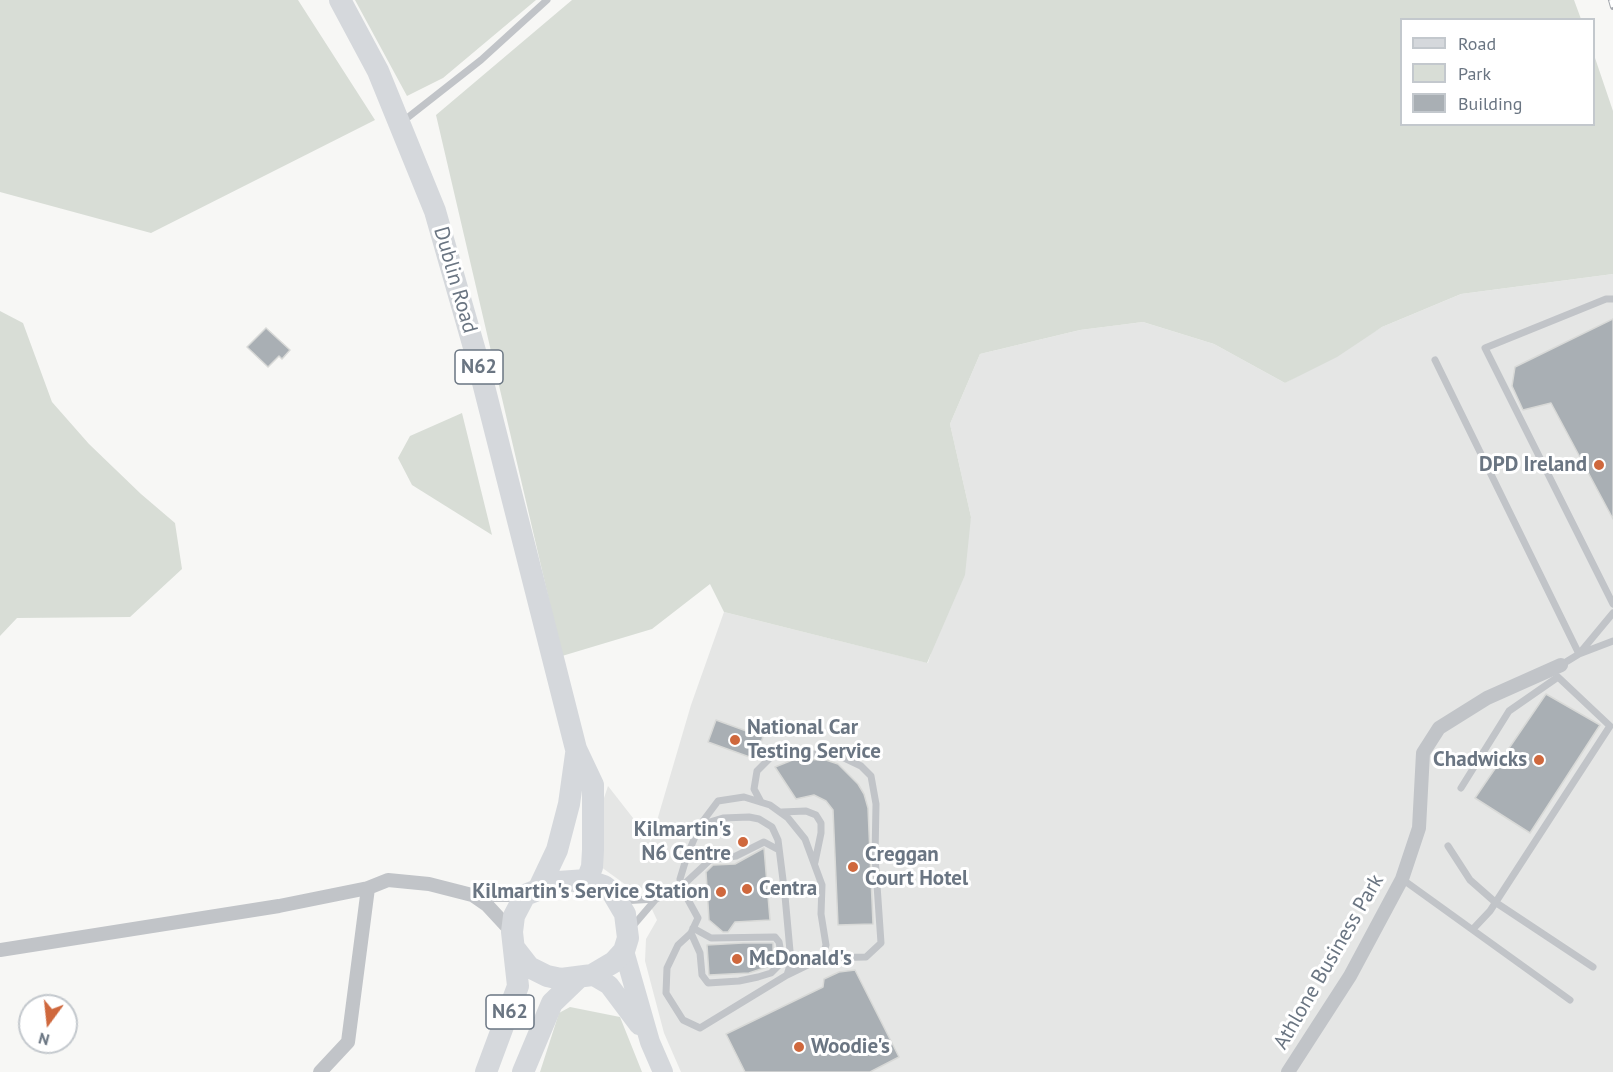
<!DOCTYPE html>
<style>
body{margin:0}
#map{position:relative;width:1613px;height:1072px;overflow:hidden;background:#f7f7f5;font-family:"PT Sans",sans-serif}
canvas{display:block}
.legend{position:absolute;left:1400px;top:18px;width:195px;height:108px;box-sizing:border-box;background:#fff;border:2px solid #c3c8cd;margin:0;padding:8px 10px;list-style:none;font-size:18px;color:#6a7582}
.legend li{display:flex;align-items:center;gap:12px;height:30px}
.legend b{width:30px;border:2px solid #c3c8cd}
.north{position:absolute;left:18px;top:994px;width:60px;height:60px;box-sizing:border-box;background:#fff;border:2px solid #c3c8cd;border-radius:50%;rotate:195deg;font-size:16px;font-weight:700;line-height:24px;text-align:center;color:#6a7582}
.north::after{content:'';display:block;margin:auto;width:21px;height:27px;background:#cf683d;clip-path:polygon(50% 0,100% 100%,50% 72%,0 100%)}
</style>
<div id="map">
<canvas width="1613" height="1072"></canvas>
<ul class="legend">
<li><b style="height:8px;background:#d5d8dc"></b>Road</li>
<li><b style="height:16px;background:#d8ddd6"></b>Park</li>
<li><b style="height:16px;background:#a9afb4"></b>Building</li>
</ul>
<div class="north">N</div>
</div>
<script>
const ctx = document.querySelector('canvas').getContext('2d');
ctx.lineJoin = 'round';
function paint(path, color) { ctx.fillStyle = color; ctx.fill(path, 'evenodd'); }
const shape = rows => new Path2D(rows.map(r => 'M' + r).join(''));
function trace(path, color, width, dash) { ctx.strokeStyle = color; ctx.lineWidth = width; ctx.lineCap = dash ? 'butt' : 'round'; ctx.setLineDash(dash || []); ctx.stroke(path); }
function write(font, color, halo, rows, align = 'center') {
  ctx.font = font + ' "PT Sans",sans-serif'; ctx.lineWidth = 6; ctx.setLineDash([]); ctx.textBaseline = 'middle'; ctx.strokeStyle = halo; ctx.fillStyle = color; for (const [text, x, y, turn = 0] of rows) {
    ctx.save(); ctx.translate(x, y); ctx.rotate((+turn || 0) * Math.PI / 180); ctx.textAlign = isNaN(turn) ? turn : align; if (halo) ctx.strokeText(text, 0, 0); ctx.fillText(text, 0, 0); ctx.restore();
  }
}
paint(shape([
 [1613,274,1613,1072,681,1072,664,1033,645,961,646,939,657,920,642,888,626,885,597,864,599,813,608,786,651,841,691,705,724,612,928,663,971,517,950,424,980,354,1080,330,1143,322,1214,344,1285,383,1382,327,1461,294]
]), '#e5e6e5');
paint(shape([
 [0,0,298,0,375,120,151,233,0,192],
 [355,0,536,0,443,78,407,96],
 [572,0,1574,0,1581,19,1402,20,1402,124,1594,124,1594,55,1613,111,1613,274,1461,294,1382,327,1337,357,1285,383,1214,344,1143,322,1080,330,980,354,950,424,971,517,965,575,927,663,724,612,710,584,652,629,562,656,436,115],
 [0,311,23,323,52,402,89,444,141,494,175,523,182,569,130,617,17,618,0,636],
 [462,413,492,535,412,485,398,458,410,436],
 [570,1007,620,1017,642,1072,540,1072,559,1013]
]), '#d8ddd6');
const building = shape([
 [1613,319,1613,519,1551,403,1523,410,1512,386,1515,367,1613,319],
 [266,328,290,350,282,359,279,356,268,367,247,347,266,328],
 [1546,694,1600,725,1530,833,1475,798,1546,694],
 [716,720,763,737,755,759,708,742,716,720],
 [795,759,826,760,838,764,858,784,864,794,868,808,873,924,838,925,833,810,826,801,814,795,796,799,775,767,795,759],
 [764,848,770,920,735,922,728,932,723,932,709,920,706,872,713,865,735,864,764,848],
 [743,943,773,943,773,954,769,954,770,966,749,973,709,975,707,945,743,943],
 [855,970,899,1057,870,1072,745,1072,726,1034,823,987,824,979,839,972,855,970]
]);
paint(building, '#a9afb4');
trace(building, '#d8d9d7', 1.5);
trace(shape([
 [402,122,481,60,547,0],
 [1613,299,1606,299,1485,348,1613,604],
 [1435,360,1579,654,1561,665],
 [1613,613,1579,654,1613,641],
 [1461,788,1509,711,1558,677,1610,726,1490,911,1473,929],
 [761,802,754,789,757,771,771,757,790,753,838,755,861,766,871,776,876,804,875,856,881,943,866,957,822,958,787,975,700,1028,683,1020,666,993,667,968,678,945,691,933,698,918,681,887,710,860,736,856,764,842,779,850],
 [782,812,806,811,816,815,821,823,821,833,815,862],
 [700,825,723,818,749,817,759,819,772,827,778,840,785,896,791,962,787,975],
 [1448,846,1470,880,1495,902,1593,967],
 [1402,879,1570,1000],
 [621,901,656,899,681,887,680,879,687,856,700,825,718,801,744,797,770,805,788,818,805,839,822,885,821,914,826,945,822,958],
 [632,927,656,899],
 [691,933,700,953,702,975,708,983,739,981,758,977,771,973,778,966,781,953,779,942,775,937,711,938,693,928]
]), '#c1c4c8', 7);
trace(shape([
 [474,896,487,905,512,932],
 [0,950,279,906,368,888,388,880,429,884,472,895,525,895],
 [320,1072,348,1042,368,888],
 [1288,1072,1350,976,1402,879,1419,828,1423,753,1439,728,1487,698,1561,665]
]), '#c1c4c8', 14);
trace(shape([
 [624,951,650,1042,663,1072],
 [592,975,609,985,639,1025]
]), '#d5d8dc', 20);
trace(shape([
 [340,0,378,71,435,211,475,351,576,749,593,785,593,850,592,867,587,880],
 [539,888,557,850,569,804,576,754],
 [486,1072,518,986,512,932,514,916,525,895,558,882,587,880,604,886,612,892,625,914,628,938,624,951,614,962,592,975,561,979,547,976,529,967,515,949],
 [523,1072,552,1003,579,977]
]), '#d5d8dc', 22);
const rail = shape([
 [1611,0,1613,7]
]);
trace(rail, '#a3a7ad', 6);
trace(rail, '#fff', 4, [11]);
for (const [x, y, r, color] of [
 [1599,465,6,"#cf683d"],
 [735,740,6,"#cf683d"],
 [1539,760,6,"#cf683d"],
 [743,842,6,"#cf683d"],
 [853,867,6,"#cf683d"],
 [747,889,6,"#cf683d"],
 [721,892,6,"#cf683d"],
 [737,959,6,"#cf683d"],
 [799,1047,6,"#cf683d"]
]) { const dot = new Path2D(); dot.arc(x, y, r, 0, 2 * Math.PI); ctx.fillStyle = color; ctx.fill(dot); trace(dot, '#fff', 2); }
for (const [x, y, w] of [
 [479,367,48],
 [510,1012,48]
]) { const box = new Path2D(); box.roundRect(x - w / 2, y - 17, w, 34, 4.5); ctx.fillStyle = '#fff'; ctx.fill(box); trace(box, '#6a7582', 1.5); }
write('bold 20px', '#6a7582', null, [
 ["N62",479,367],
 ["N62",510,1012]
]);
write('21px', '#6a7582', '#fff', [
 ["Dublin Road",455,280,74],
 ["Athlone Business Park",1329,962,-60]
]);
write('bold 21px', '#6a7582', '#fff', [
 ["DPD Ireland",1587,465,"right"],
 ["National Car",747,728],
 ["Testing Service",747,752],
 ["Chadwicks",1527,760,"right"],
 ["Kilmartin's",731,830,"right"],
 ["N6 Centre",731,854,"right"],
 ["Creggan",865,855],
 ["Court Hotel",865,879],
 ["Centra",759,889],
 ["Kilmartin's Service Station",709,892,"right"],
 ["McDonald's",749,959],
 ["Woodie's",811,1047]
], 'left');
</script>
